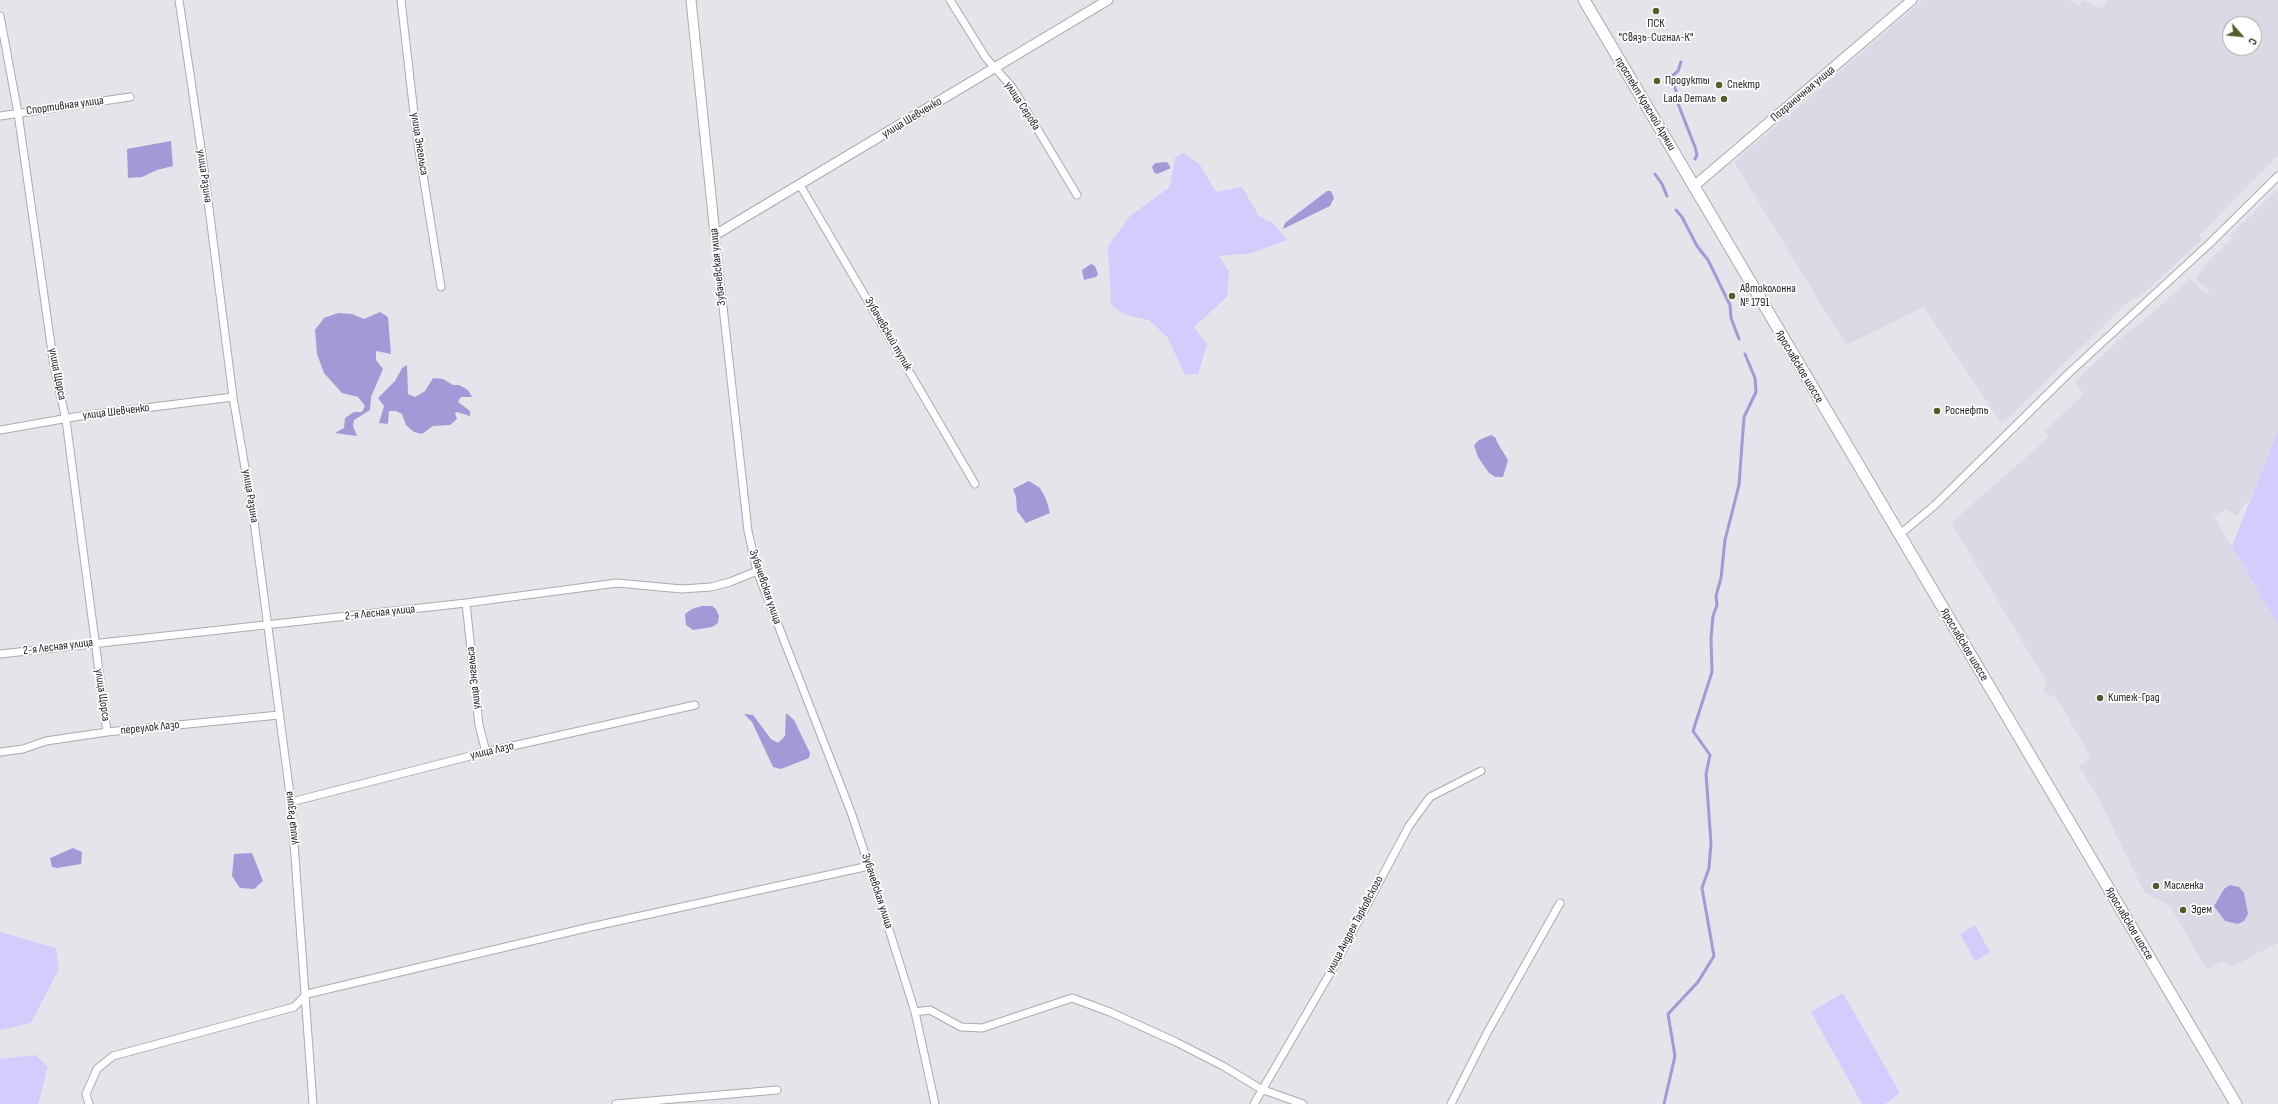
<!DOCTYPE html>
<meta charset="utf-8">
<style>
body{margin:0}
#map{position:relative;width:2278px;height:1104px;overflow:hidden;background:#e5e4ea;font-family:"Sofia Sans Condensed",sans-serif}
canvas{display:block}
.north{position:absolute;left:2222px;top:16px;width:40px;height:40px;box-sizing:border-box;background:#fff;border:1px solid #a7a7a8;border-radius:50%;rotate:117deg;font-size:11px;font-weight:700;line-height:16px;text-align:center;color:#232325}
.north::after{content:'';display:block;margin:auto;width:14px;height:18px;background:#545c2a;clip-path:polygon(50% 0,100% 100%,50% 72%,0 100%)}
</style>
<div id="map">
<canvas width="2278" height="1104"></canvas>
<div class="north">С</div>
</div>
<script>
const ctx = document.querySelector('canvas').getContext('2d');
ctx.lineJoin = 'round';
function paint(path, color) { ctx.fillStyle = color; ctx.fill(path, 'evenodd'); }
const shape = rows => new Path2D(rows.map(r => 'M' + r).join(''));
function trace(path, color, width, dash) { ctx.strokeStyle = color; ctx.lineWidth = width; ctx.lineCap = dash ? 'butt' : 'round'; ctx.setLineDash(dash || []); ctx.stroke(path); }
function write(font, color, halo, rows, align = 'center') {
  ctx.font = font + ' "Sofia Sans Condensed",sans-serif'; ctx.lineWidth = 3.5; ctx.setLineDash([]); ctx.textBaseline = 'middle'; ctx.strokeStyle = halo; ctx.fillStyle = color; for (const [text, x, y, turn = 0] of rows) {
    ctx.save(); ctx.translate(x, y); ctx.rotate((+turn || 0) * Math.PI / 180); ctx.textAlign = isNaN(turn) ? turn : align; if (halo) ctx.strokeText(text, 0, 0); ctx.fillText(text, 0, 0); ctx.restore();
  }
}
paint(shape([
 [1923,0,2068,0,2079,5,2084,0,2102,9,2108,0,2278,0,2278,155,2200,234,2201,240,2137,299,2133,297,2002,424,1924,307,1846,345,1734,162],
 [2230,24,2254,24,2254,48,2230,48],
 [2278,189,2278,430,2251,497,2236,516,2226,509,2214,516,2278,625,2278,943,2231,967,2222,961,2207,970,2170,906,2144,892,2098,797,2079,766,2091,758,2055,695,2048,696,2043,689,2047,683,1951,523,2049,437,2044,431,2084,395,2075,381,2132,328,2139,325,2190,279,2207,294,2210,290,2195,280,2204,266,2233,238,2231,235]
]), '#dbd9e6');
paint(shape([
 [1183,153,1200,165,1216,192,1242,187,1259,216,1274,224,1287,240,1252,253,1219,256,1229,272,1227,297,1194,327,1207,345,1198,374,1185,375,1168,338,1149,320,1125,315,1111,305,1108,246,1130,216,1170,187,1175,158],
 [2278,430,2278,625,2232,546],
 [1975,925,1990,952,1975,961,1960,934],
 [0,932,56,948,59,969,31,1023,0,1030],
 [1843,993,1900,1093,1885,1104,1862,1104,1811,1012],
 [35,1055,48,1067,38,1104,0,1104,0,1059]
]), '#d4ccfd');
paint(shape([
 [171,141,173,166,157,170,142,177,128,178,127,149],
 [1167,162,1171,168,1157,174,1154,172,1152,167,1155,163],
 [1327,191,1331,191,1334,198,1330,206,1283,229,1285,223],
 [1091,264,1095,266,1098,274,1096,277,1084,280,1082,270],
 [380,312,388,317,391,354,376,351,376,360,383,369,371,397,370,410,354,420,353,426,357,436,335,433,344,428,345,418,354,412,362,412,365,406,358,397,342,393,324,373,317,354,315,330,324,318,338,313,352,314,364,319],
 [407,365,408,394,415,397,425,391,433,378,443,379,453,385,459,385,468,390,472,397,461,397,458,402,470,411,470,416,457,412,455,413,457,419,450,425,433,426,422,434,414,432,406,425,402,414,396,411,389,411,388,424,379,423,384,406,378,398,395,381,402,368],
 [1491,435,1496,438,1497,442,1508,460,1503,477,1495,477,1489,473,1478,457,1474,445,1479,440],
 [1029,481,1040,488,1046,499,1050,513,1026,523,1017,511,1016,497,1013,489],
 [702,606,712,606,716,609,719,616,718,623,712,627,693,630,686,625,685,614,692,609],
 [786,713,794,720,810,753,809,758,781,769,773,767,752,722,744,714,753,715,771,739,778,743,785,736],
 [73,848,82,852,81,864,57,868,52,867,50,858],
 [252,853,263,881,254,889,240,888,232,876,234,854],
 [2230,885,2239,887,2244,893,2248,914,2244,921,2238,924,2225,921,2214,906,2224,889]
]), '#a499d6');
trace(shape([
 [1681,62,1678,71,1671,77,1676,91,1677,101,1695,147,1697,155,1695,159],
 [1655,174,1662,184,1667,196],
 [1676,210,1682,217,1697,246,1708,260,1730,305,1731,318,1739,339],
 [1664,1104,1675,1056,1668,1014,1698,982,1714,956,1702,888,1709,868,1711,843,1706,774,1710,755,1693,731,1712,672,1711,638,1713,616,1717,605,1716,596,1721,578,1725,540,1739,485,1744,417,1756,392,1755,378,1745,354]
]), '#a499d6', 3);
const minor = shape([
 [179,0,204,169,233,397,254,521,291,802,313,1104],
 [401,0,416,131,441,287],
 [950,0,986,58,1012,87,1077,195],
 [0,16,18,113,54,366,66,420,107,732],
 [0,116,130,97],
 [800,185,975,484],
 [715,235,748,531,757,571,851,812,869,866,915,1012,935,1104],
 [0,430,80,416,233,397],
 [1899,535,1935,505,2069,373,2208,245,2278,176],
 [466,603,479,725,486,752],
 [0,654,466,603,617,583,682,589,711,587,730,582,757,571],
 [0,752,23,749,46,741,107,732,279,715],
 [291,802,486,752,695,705],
 [915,1012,930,1010,961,1027,982,1028,1072,998,1110,1012,1176,1042,1223,1066,1261,1089,1303,1104],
 [89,1104,86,1094,97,1069,113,1056,294,1007,307,994,586,928,869,866],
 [616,1104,777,1090],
 [1254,1104,1336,963,1409,826,1430,797,1481,771],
 [1451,1104,1487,1033,1560,903]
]);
const tertiary = shape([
 [691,0,715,235,1108,0],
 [1693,187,1912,0]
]);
const secondary = shape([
 [1584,0,2236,1104]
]);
trace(minor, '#abaab0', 9);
trace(tertiary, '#abaab0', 11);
trace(secondary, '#abaab0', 13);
trace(minor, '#fff', 7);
trace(tertiary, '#fff', 9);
trace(secondary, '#fff', 11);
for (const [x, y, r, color] of [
 [1656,11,4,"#545c2a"],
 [1657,81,4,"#545c2a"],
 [1719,85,4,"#545c2a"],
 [1724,99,4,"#545c2a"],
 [1732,296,4,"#545c2a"],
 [1937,411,4,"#545c2a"],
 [2100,698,4,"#545c2a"],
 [2156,886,4,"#545c2a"],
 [2183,910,4,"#545c2a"]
]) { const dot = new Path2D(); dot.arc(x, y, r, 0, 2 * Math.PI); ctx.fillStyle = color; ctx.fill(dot); trace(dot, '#fff', 1.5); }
write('12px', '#232325', '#fff', [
 ["ПСК",1656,24,"center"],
 ["\"Связь-Сигнал-К\"",1656,38,"center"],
 ["Продукты",1665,81],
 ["Спектр",1727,85],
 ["Lada Dеталь",1716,99,"right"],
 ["Автоколонна",1740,289],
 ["№ 1791",1740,303],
 ["Роснефть",1945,411],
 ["Китеж-Град",2108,698],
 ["Масленка",2164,886],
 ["Эдем",2191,910]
], 'left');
write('12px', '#232325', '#fff', [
 ["Пограничная улица",1803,94,-40],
 ["проспект Красной Армии",1645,104,59],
 ["Спортивная улица",65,106,-8],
 ["улица Серова",1022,106,57],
 ["улица Шевченко",912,118,-31],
 ["улица Энгельса",419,144,81],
 ["улица Разина",204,176,82],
 ["Зубачевская улица",718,267,-96],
 ["Зубачевский тупик",888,334,60],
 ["Ярославское шоссе",1799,367,59],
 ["улица Щорса",57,374,79],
 ["улица Шевченко",116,412,-7],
 ["улица Разина",250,496,81],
 ["Зубачевская улица",765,587,71],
 ["2-я Лесная улица",380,613,-6],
 ["Ярославское шоссе",1964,645,59],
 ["2-я Лесная улица",58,647,-7],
 ["улица Энгельса",474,678,-96],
 ["улица Щорса",102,695,82],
 ["переулок Лазо",150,728,-6],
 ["улица Лазо",492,751,-13],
 ["улица Разина",292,818,-96],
 ["Зубачевская улица",877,891,72],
 ["Ярославское шоссе",2129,924,59],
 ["улица Андрея Тарковского",1355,925,-62]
]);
</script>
